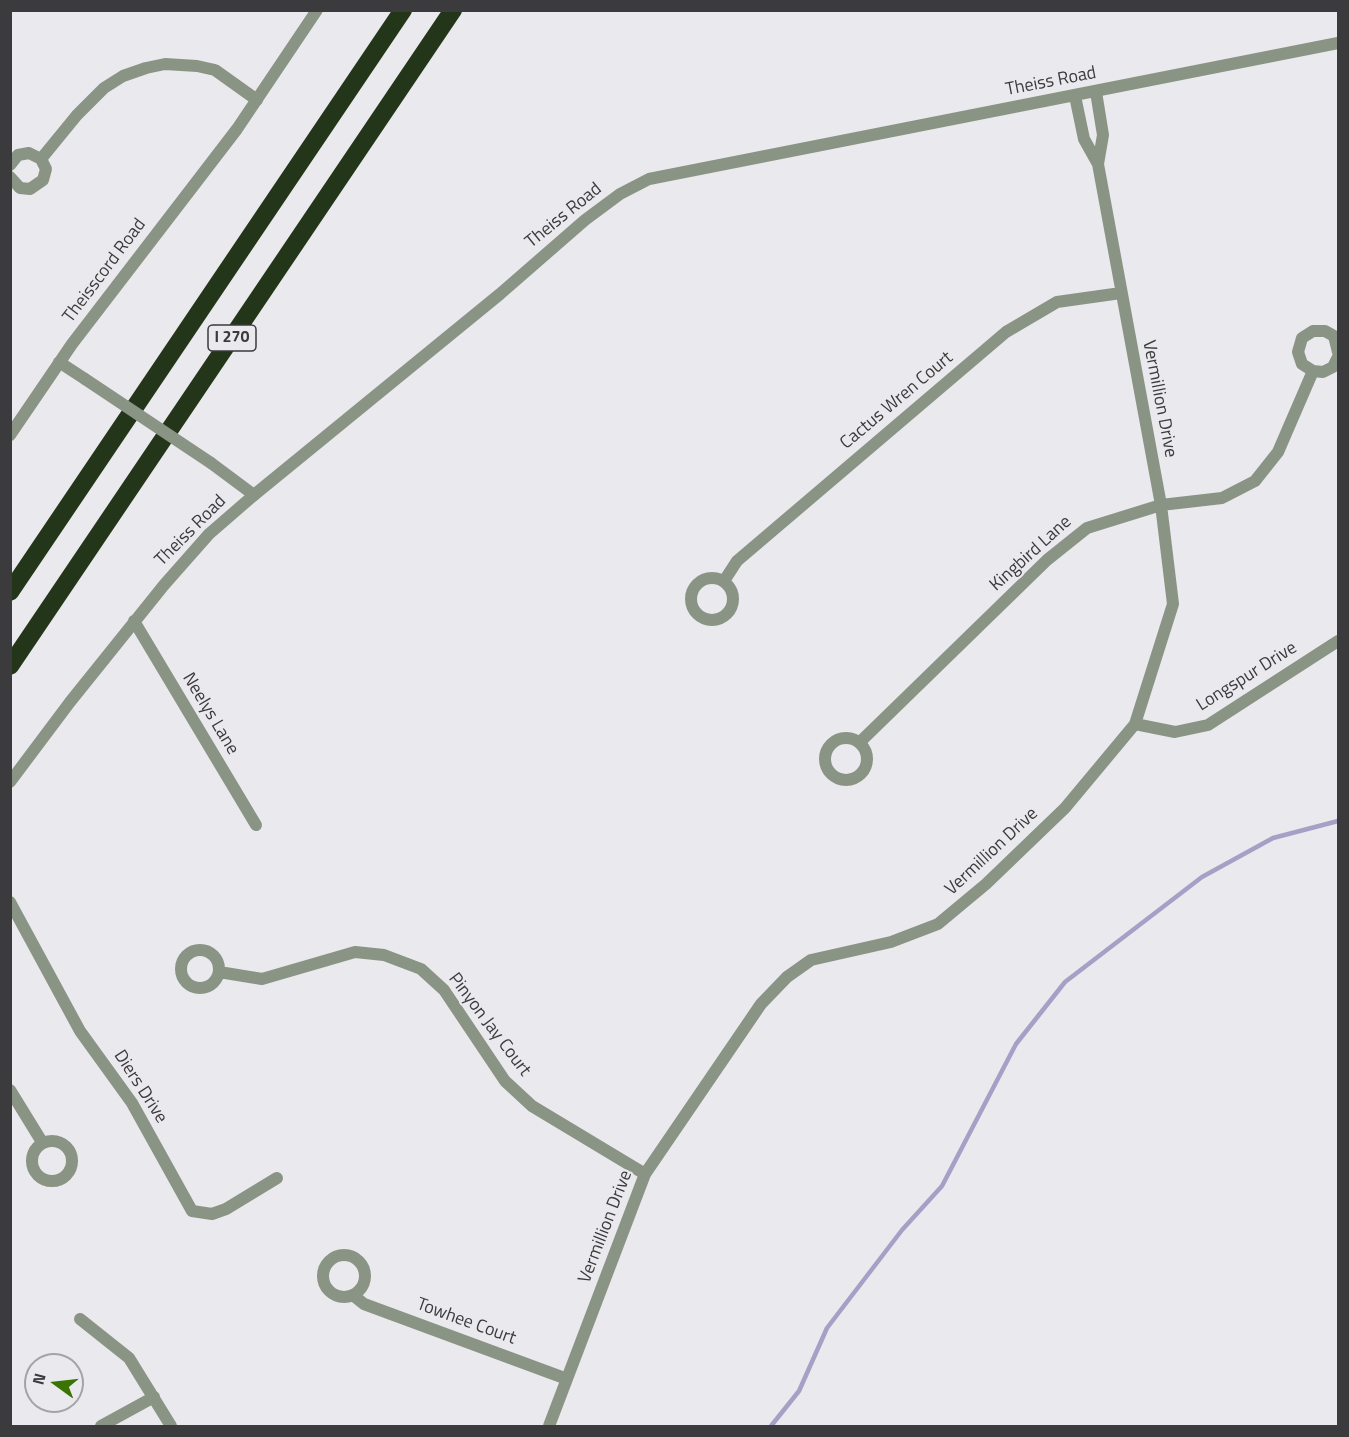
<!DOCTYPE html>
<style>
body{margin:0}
#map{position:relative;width:1349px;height:1437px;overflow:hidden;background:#eae9ed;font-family:"Titillium Web",sans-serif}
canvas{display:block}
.frame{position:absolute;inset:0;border:12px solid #3b3b3d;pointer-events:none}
.north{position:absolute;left:24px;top:1353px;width:60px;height:60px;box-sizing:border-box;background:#eae9ed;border:2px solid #a4a3a7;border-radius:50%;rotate:285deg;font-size:16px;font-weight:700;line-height:24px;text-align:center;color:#3b3b3d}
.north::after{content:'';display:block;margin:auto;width:21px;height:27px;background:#3a7405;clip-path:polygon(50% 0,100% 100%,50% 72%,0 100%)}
</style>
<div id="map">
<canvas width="1349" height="1437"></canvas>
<div class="frame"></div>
<div class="north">N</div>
</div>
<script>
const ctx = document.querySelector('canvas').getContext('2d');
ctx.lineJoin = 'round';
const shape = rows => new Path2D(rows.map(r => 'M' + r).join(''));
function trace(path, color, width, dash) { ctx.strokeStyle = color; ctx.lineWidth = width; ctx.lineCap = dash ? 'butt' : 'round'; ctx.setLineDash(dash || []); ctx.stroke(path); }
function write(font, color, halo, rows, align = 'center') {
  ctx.font = font + ' "Titillium Web",sans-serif'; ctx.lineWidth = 4.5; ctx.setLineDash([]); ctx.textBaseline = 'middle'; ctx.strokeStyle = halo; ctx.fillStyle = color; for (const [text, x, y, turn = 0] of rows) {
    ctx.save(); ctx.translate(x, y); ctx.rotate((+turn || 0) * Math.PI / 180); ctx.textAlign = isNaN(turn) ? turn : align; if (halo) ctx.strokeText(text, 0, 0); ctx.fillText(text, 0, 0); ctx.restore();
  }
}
trace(shape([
 [771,1426,799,1391,827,1328,902,1230,942,1186,1016,1044,1065,982,1202,877,1273,838,1338,821]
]), '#a5a0c6', 4.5);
trace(shape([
 [1096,92,1103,135,1098,164],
 [41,159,77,115,104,88,123,76,146,68,165,64,197,66,215,70,257,100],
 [10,165,18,155,29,153,41,159,46,169,43,180,30,189,20,188,10,177],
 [1338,352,1334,336,1325,331,1313,331,1302,338,1298,352,1302,364,1313,371,1323,372,1333,367,1338,357],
 '691 599a21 21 0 1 1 42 0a21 21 0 1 1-42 0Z',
 [724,581,737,561,1006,332,1057,302,1121,293],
 [134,621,256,825],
 [1135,724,1175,732,1208,725,1338,641],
 '825 759a21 21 0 1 1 42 0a21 21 0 1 1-42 0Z',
 [860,742,1047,560,1087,528,1161,505,1222,498,1255,481,1278,452,1313,371],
 [10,782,70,702,164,585,209,534,254,495],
 [10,902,80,1031,132,1103,192,1211,212,1214,226,1209,277,1178],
 '181 969a19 19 0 1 1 38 0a19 19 0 1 1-38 0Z',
 [219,972,262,979,355,952,384,955,421,969,444,990,505,1081,532,1106,645,1174],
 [10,1090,42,1142],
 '32 1161a20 20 0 1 1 40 0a20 20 0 1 1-40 0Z',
 '323 1276a21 21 0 1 1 42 0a21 21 0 1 1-42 0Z',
 [354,1296,364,1304,567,1379],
 [80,1319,129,1358,171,1426],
 [101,1426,154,1397],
 [549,1426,645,1174,761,1004,787,977,811,960,891,942,938,924,986,884,1065,808,1135,724,1173,604,1161,505,1098,164,1084,139,1075,96]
]), '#8a9485', 12);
trace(shape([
 [59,362,85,379],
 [10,435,72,344,237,129,317,10],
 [211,463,254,495,500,294,585,220,620,194,649,179,1338,43]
]), '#8a9485', 12);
trace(shape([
 [10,592,403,10],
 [10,666,453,10]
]), '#233619', 18);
trace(shape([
 [85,379,211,463]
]), '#8a9485', 12);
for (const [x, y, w] of [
 [232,338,48]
]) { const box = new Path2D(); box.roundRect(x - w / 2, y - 13, w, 26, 4.5); ctx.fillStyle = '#eae9ed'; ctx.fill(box); trace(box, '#3b3b3d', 1.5); }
write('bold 16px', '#3b3b3d', null, [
 ["I 270",232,338]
]);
write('18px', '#3b3b3d', '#eae9ed', [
 ["Theiss Road",1051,82,-11],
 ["Theiss Road",564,216,-39],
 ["Theisscord Road",105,271,-53],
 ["Vermillion Drive",1159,399,79],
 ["Cactus Wren Court",897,401,-40],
 ["Theiss Road",191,531,-45],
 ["Kingbird Lane",1031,554,-42],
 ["Longspur Drive",1247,677,-32],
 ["Neelys Lane",210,714,59],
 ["Vermillion Drive",992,852,-43],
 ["Pinyon Jay Court",489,1025,53],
 ["Diers Drive",140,1087,57],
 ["Vermillion Drive",606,1227,-69],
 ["Towhee Court",466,1322,20]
]);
</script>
